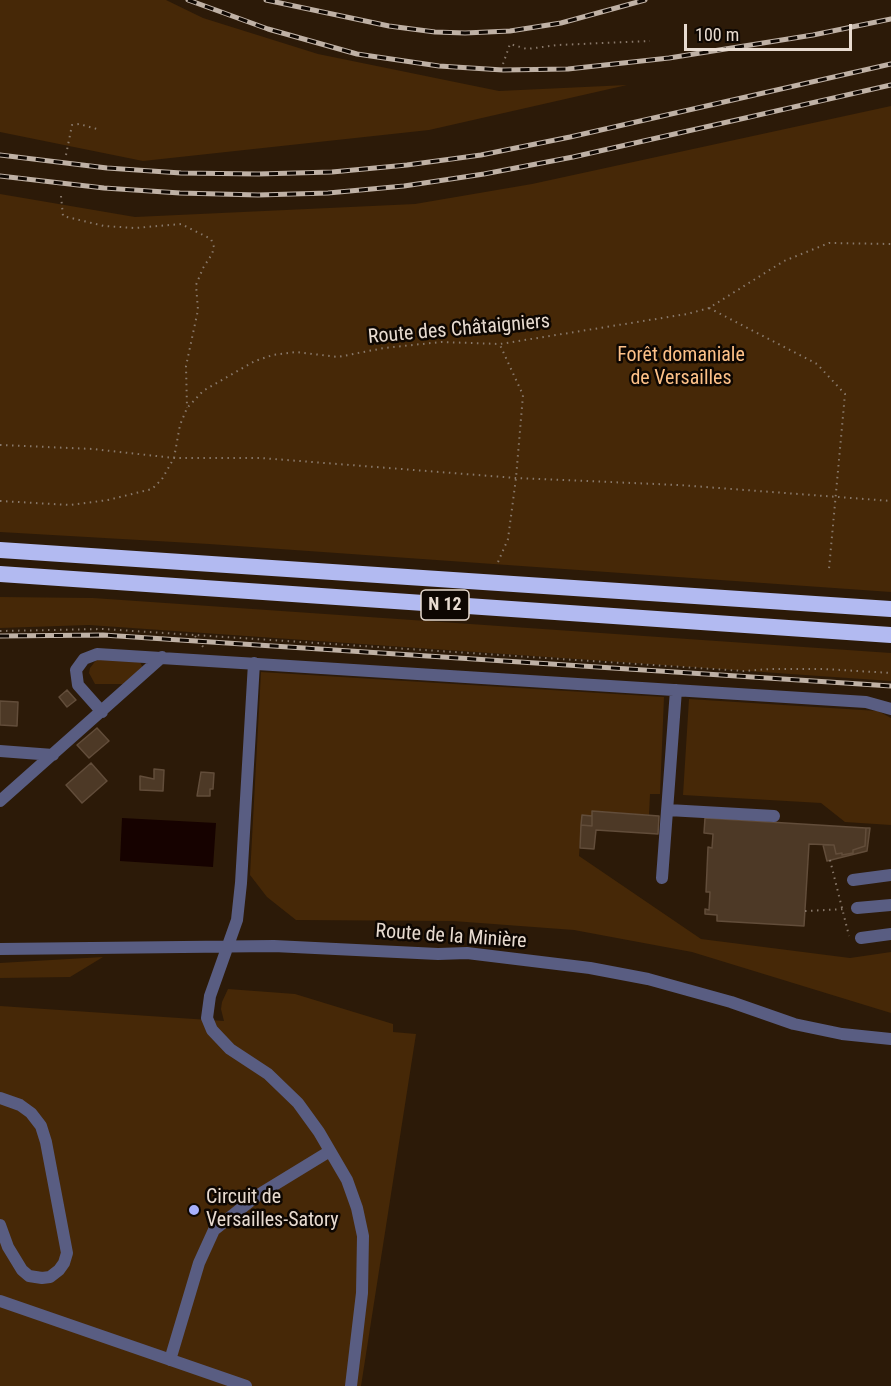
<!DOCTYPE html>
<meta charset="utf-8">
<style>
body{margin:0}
#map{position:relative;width:891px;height:1386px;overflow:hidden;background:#2c1a08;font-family:"Roboto Condensed",sans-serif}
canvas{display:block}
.scale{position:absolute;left:684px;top:24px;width:168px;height:27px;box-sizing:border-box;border:3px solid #e8dbd0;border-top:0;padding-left:8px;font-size:18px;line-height:21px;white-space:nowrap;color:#e8dbd0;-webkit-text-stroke:4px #0e0702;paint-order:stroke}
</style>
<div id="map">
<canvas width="891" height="1386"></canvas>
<div class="scale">100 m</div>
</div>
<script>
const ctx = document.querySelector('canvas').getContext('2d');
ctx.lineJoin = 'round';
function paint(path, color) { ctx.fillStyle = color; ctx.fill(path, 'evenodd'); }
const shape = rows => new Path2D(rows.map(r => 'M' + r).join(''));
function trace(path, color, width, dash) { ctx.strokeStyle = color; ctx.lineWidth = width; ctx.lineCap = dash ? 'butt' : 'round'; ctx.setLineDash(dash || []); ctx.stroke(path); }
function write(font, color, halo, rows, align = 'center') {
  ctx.font = font + ' "Roboto Condensed",sans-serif'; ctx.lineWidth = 5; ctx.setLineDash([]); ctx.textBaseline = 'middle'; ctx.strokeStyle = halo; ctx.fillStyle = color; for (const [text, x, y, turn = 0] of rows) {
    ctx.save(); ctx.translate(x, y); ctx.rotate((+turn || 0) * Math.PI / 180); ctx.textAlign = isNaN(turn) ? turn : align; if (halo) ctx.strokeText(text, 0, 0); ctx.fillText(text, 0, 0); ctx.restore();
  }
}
paint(shape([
 [0,0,166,0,203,18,318,54,499,91,627,85,429,130,143,161,0,132],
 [891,106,891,592,209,544,0,532,0,194,135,217,415,204,532,184],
 [0,597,93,598,891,653,891,681,89,625,0,628],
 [97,659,140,662,143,668,123,684,95,684,89,673,90,668],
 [261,672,664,697,660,794,650,794,649,815,593,811,592,816,582,815,579,856,701,939,850,958,891,952,891,1013,692,952,574,930,453,921,296,920,267,897,250,875],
 [689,699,878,711,891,718,891,825,845,822,821,803,683,795],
 [103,957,70,977,0,978,0,963],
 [228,989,295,994,393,1024,393,1032,416,1034,361,1386,0,1386,0,1006,224,1021,221,1009,222,1002]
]), '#462807');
paint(shape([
 [122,818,216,823,213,867,120,861]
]), '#160200');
const building = shape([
 [67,690,76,700,67,707,59,697,67,690],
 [0,701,18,702,17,726,0,725,0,701],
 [97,728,109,741,89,758,77,745,97,728],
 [91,763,107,781,82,803,66,785,91,763],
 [154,769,164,770,163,791,140,790,140,776,154,779,154,769],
 [201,772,214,773,213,789,210,789,210,796,197,796,201,772],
 [592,811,659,816,658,834,596,830,594,849,580,848,581,825,592,826,592,811],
 [582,815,592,816,592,826,581,825,582,815],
 [705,818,866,828,865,846,853,850,853,853,842,855,842,853,836,854,834,845,809,844,804,926,717,921,717,915,705,914,705,909,709,910,710,892,706,892,708,847,712,848,713,834,704,833,705,818],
 [866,828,870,828,867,851,827,861,823,845,834,845,836,854,842,853,842,855,853,853,853,850,865,846,866,828]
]);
paint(building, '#4d3926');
trace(building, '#624d3a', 1.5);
trace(shape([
 [503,70,503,64,510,44,527,49,558,45,650,41],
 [66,155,72,125,79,124,97,129],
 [61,196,63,216,104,226,135,228,181,224,211,239,214,247,212,254,203,268,196,285,198,310,186,366,187,408],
 [709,308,817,364,845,394,829,569],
 [0,445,93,449,174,458,261,458,516,478,679,485,891,501],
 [0,501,70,505,108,500,152,489,162,479,174,458,180,425,187,408,203,391,255,361,273,355,296,352,338,357,384,348,441,342,500,344,687,314,709,308,784,261,829,243,891,244],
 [498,562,508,539,516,478,523,395,500,345],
 [0,631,103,629,744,671,770,669,824,669,891,673],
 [195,636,204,648],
 [830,860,849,936],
 [805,911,847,909]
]), '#88786a', 2, [1.5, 4.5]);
trace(shape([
 [254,663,241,883,237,920,210,996,207,1018,212,1030,230,1049,268,1074,298,1103,319,1132,347,1180,357,1208,363,1236,362,1293,351,1386],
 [102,712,78,685,76,670,84,659,97,654,866,702,891,709],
 [0,751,53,755],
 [0,801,162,657],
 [668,810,774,816],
 [662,878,676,690],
 [853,880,891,875],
 [857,908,891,905],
 [861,938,891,934],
 [0,949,274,946,438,954,467,953,590,968,648,979,731,1002,794,1024,842,1034,891,1039],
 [0,1098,20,1105,31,1113,41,1126,46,1142,67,1253,64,1263,59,1270,50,1277,42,1278,29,1276,22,1270,8,1247,0,1225],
 [0,1301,246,1386],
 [170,1360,199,1263,214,1230,258,1195,330,1151]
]), '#595d82', 12);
trace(shape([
 [0,550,891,609],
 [0,574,891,635]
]), '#b2baf1', 16);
const rail = shape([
 [188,0,268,29,357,54,439,66,503,70,568,69,669,58,813,35,891,19],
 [266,0,389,26,435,32,465,33,510,31,561,23,645,0],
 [0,155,107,168,181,173,258,174,332,172,407,165,481,155,570,137,891,64],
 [0,176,104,188,180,193,258,195,328,193,404,186,484,174,573,157,891,85],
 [0,636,103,635,891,686]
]);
trace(rail, '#bfb1a5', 5);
trace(rail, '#0e0702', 3, [9]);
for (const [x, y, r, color] of [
 [194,1210,6,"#a7b0fc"]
]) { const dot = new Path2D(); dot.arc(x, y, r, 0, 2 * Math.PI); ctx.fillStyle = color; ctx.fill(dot); trace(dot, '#0e0702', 2); }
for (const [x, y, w] of [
 [445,605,48]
]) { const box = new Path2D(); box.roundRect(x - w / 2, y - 15, w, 30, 4.5); ctx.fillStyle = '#0e0702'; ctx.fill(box); trace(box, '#e8dbd0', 1.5); }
write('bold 18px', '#e8dbd0', null, [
 ["N 12",445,605]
]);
write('20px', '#e8dbd0', '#0e0702', [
 ["Route des Châtaigniers",459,330,-5],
 ["Route de la Minière",451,937,4]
]);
write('20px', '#fec188', '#0e0702', [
 ["Forêt domaniale",681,356],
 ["de Versailles",681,379]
]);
write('20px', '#e8dbd0', '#0e0702', [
 ["Circuit de",206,1198],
 ["Versailles-Satory",206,1221]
], 'left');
</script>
